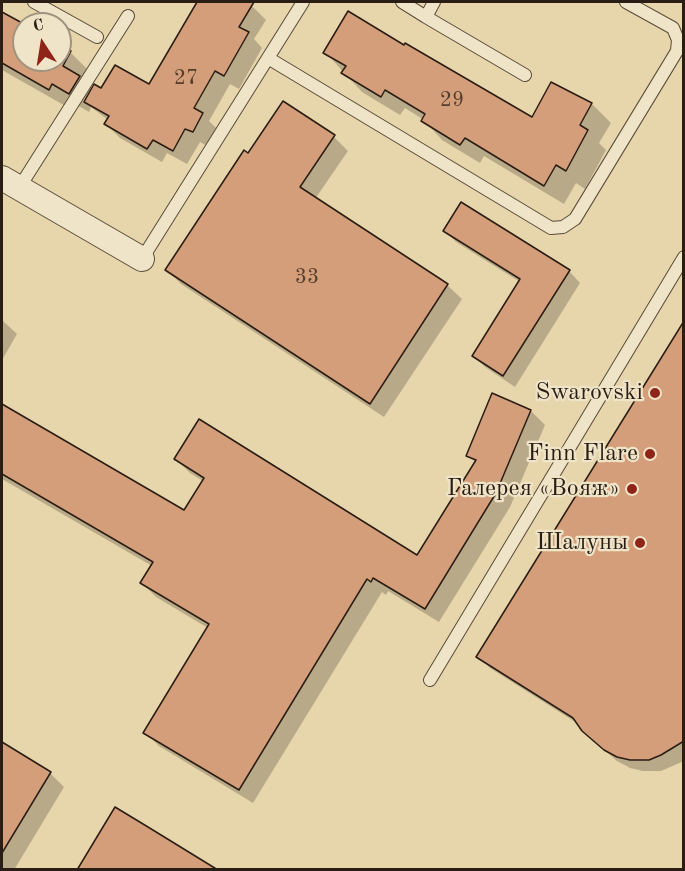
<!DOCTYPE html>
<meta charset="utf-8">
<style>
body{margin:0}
#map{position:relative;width:685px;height:871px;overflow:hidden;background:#e7d5ab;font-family:"Old Standard TT",serif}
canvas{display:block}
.frame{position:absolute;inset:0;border:3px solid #2a1d13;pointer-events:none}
.north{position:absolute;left:12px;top:12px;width:60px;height:60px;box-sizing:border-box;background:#efe4c8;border:2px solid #a09480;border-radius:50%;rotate:348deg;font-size:16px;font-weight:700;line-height:24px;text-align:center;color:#2a1d13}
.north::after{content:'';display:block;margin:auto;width:21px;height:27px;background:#8f2418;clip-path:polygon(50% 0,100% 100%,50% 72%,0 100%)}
</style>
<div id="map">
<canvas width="685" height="871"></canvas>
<div class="frame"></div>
<div class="north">С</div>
</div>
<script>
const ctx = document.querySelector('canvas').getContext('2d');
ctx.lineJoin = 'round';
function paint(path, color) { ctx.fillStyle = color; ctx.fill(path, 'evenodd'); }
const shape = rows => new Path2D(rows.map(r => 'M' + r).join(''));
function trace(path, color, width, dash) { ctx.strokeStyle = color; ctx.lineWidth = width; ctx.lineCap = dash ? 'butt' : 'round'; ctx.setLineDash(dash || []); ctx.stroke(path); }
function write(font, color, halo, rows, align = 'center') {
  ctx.font = font + ' "Old Standard TT",serif'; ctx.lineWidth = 4.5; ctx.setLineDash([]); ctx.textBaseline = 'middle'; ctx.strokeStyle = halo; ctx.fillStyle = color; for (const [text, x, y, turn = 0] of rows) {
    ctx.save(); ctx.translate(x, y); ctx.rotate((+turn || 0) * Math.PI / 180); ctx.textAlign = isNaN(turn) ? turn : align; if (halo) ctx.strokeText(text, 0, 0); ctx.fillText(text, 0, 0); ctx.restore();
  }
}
paint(shape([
 [198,2,254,2,252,6,266,20,254,39,262,48,239,89,230,84,209,121,217,129,207,146,200,142,187,164,167,153,162,162,120,138,106,124,108,120,91,107,89,112,72,102,69,108,2,70,2,13,24,26,24,60,60,60,60,46,70,52,89,71,84,82,92,90,149,86],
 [404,47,533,119,552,84,592,104,611,123,599,143,606,150,585,189,576,183,564,204,484,156,480,163,442,140,424,120,405,108,400,115,362,92,325,52],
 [334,137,348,151,315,199,447,285,462,299,384,417,181,284,167,270,248,155],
 [445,231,569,271,580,283,515,387,485,367,474,356,520,282,456,242],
 [2,320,17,334,2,360],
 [684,324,684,761,661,771,643,771,630,768,617,761,595,742,580,725,490,668,478,656],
 [2,406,185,512,203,481,190,473,176,459,418,557,476,463,468,455,531,411,545,425,510,507,439,622,388,591,386,595,382,592,253,803,159,746,145,732,208,628,156,597,142,583,152,566,2,479],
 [2,744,50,773,64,787,14,870,2,870]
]), '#0003');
const building = shape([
 [197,2,254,2,239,27,249,32,224,76,215,71,194,108,203,113,193,132,185,129,173,151,153,140,147,149,104,124,109,116,84,102,94,84,101,88,115,65,149,84,197,2],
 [348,11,404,45,405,43,532,117,551,82,592,103,580,125,588,130,566,171,556,165,544,186,465,138,460,145,421,121,425,114,385,90,381,97,341,73,346,66,323,53,348,11],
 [2,12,24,24,24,60,60,60,60,44,71,51,63,66,80,76,69,94,52,84,49,90,2,63,2,12],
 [283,101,335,135,300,187,448,284,370,404,165,270,244,150,248,153,283,101],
 [461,202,570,270,503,376,472,356,520,279,443,231,461,202],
 [684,321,684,741,661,755,649,760,630,760,617,757,604,750,582,731,573,718,476,657,684,321],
 [492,393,531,410,496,493,425,609,373,578,371,582,367,579,239,790,143,733,209,624,140,583,153,562,2,474,2,404,184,510,204,478,174,459,199,419,417,555,476,460,466,456,492,393],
 [2,742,51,772,2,853,2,742],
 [115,807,148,827,218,870,77,870,115,807]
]);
paint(building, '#d39e79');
trace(building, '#2a1d13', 1.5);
const service = shape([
 [34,2,97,37],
 [402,2,426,17],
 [434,2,426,17,525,75],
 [268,58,551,228,563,227,575,219,677,51,678,40,673,28,626,2],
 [19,188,128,16],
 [142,259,303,2],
 [430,680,684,257]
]);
const minor = shape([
 [2,178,142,259]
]);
trace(service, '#594b39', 14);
trace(minor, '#594b39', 26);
trace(service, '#efe4c8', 12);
trace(minor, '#efe4c8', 24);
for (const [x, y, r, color] of [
 [655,393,6,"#8f2418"],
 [650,454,6,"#8f2418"],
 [632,489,6,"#8f2418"],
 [640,543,6,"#8f2418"]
]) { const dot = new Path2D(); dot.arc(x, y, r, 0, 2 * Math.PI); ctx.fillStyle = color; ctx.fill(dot); trace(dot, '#efe4c8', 2); }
write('21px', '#543d2c', null, [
 ["27",186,78],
 ["29",452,100],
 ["33",307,277]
]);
write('24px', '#2a1d13', '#efe4c8', [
 ["Swarovski",643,393],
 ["Finn Flare",638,454],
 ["Галерея «Вояж»",620,489],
 ["Шалуны",628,543]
], 'right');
</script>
